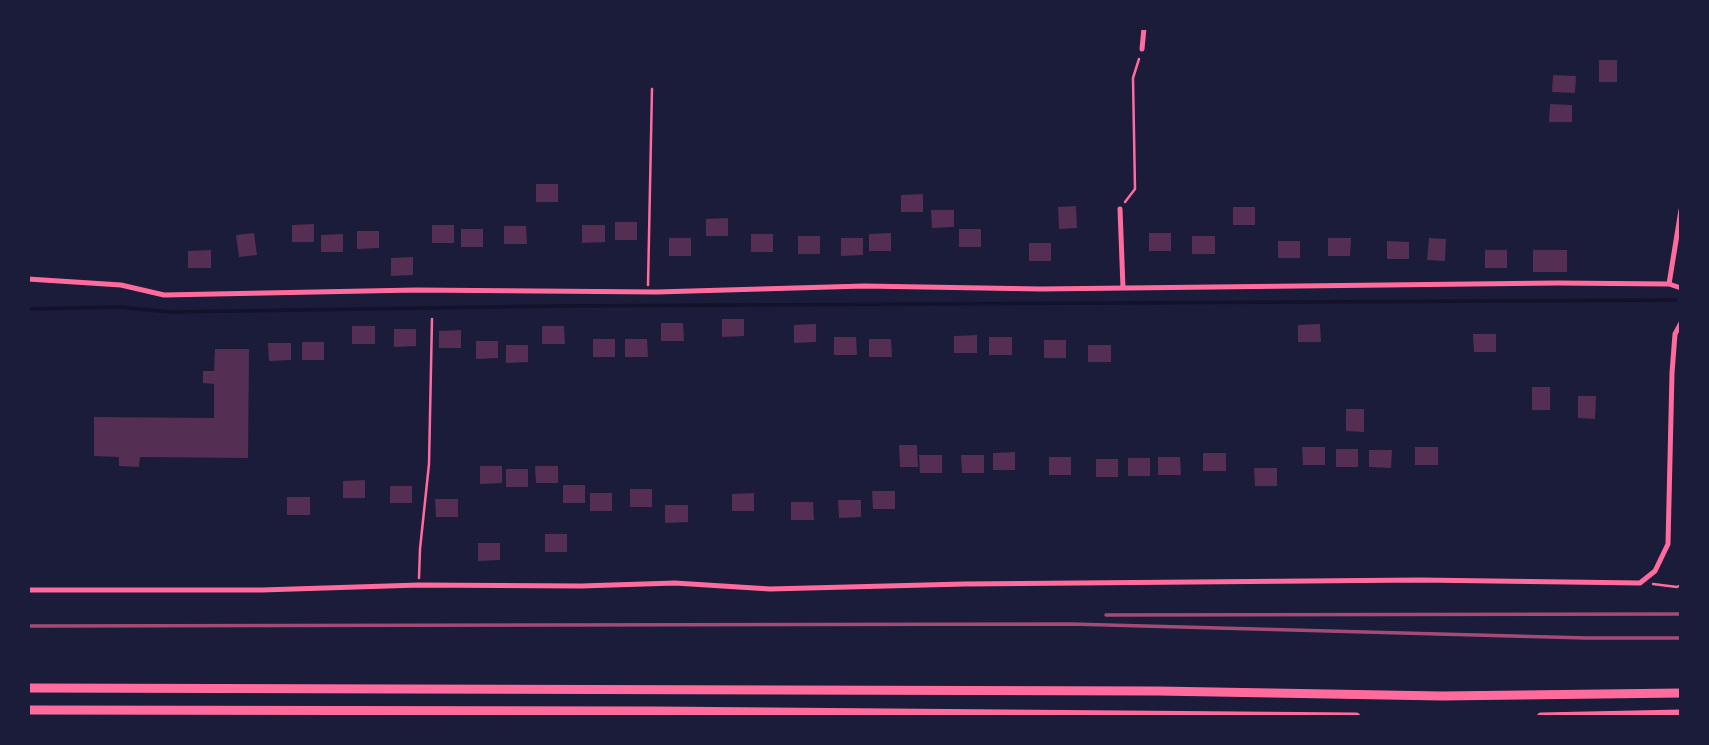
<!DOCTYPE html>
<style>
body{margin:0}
#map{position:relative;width:1709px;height:745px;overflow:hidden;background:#1b1b3a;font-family:"DM Sans",sans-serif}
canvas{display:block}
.frame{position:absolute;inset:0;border:30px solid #1b1b3a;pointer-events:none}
</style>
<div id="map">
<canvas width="1709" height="745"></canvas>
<div class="frame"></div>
</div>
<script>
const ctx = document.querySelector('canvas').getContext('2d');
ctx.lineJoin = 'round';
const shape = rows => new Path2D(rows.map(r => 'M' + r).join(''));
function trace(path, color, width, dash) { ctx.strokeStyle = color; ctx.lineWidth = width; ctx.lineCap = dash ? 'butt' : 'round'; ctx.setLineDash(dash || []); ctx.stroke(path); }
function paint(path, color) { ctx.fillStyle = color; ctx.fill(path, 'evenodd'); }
trace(shape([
 [28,309,120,307,170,312,556,306,1676,300]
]), '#12122b', 3.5);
paint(shape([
 [1599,60,1617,60,1617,82,1599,82],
 [1553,75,1576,76,1575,93,1552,92],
 [1550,104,1572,105,1572,122,1549,122],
 [536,184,558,184,558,202,536,202],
 [923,194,923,212,901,212,901,195],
 [1076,206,1077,228,1059,229,1058,207],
 [1233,207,1255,207,1255,225,1233,225],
 [931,210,954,210,954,227,932,228],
 [728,218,728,236,706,236,706,219],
 [615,222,637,222,637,240,615,240],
 [314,224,314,242,292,242,292,225],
 [432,225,454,225,454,243,432,243],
 [582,225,605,225,605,242,582,243],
 [504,226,526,226,527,244,504,244],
 [461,229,483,229,483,247,461,247],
 [959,229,981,229,981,247,959,247],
 [357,231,379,231,379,248,357,249],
 [254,233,257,255,239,257,236,235],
 [891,233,891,251,869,251,869,234],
 [1149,233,1171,233,1171,251,1149,251],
 [343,234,343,252,321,252,321,235],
 [751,234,773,234,773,252,751,252],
 [798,236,820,236,820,254,798,254],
 [1192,236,1215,236,1215,254,1192,254],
 [669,238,691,238,691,256,669,256],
 [841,238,863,238,863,255,841,256],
 [1328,238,1351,238,1350,256,1328,256],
 [1429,238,1446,239,1445,261,1427,260],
 [1278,241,1300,241,1300,258,1278,258],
 [1387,241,1409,242,1409,259,1387,259],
 [1029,243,1051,243,1051,261,1029,261],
 [211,250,211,268,188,268,188,251],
 [1485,250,1507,250,1507,268,1485,268],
 [1533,250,1567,250,1567,272,1533,272],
 [413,257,413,275,391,276,391,258],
 [722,319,744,319,744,336,722,337],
 [661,323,683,323,684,341,661,341],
 [816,324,816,342,794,343,794,325],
 [1320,324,1321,342,1298,342,1298,325],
 [352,326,375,326,375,344,352,344],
 [542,326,564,326,565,344,542,344],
 [394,329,416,329,416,346,394,347],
 [461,330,461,348,439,348,439,331],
 [1473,334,1496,334,1496,352,1474,352],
 [977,335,977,353,954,353,954,336],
 [834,337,856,337,857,355,834,355],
 [989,337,1012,337,1012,355,989,355],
 [593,339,615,339,615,357,593,357],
 [625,339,647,339,648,357,625,357],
 [869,339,891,339,892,357,869,357],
 [1044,340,1066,340,1066,358,1044,358],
 [476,341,498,341,498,358,476,359],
 [302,342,324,342,324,360,302,360],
 [268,343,291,343,291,360,269,361],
 [506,345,528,345,528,362,506,363],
 [1088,345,1111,345,1111,362,1088,362],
 [215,349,249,349,248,458,140,457,139,467,119,466,119,457,94,456,94,417,214,418,214,384,203,383,203,371,214,371],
 [1532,387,1550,387,1550,410,1532,410],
 [1578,396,1596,396,1595,419,1578,418],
 [1346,409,1364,409,1364,432,1346,431],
 [899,445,917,445,918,467,900,467],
 [1302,447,1325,447,1325,465,1303,465],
 [1415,447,1438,447,1438,465,1415,465],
 [1336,449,1358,449,1358,467,1336,467],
 [1369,450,1392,450,1391,468,1369,467],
 [1015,452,1015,470,993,470,993,453],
 [1203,453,1226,453,1226,471,1203,471],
 [919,455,942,455,942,473,920,473],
 [961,455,984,455,984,473,962,473],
 [1049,457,1071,457,1071,475,1049,475],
 [1158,457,1180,457,1181,475,1158,475],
 [1128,458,1150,458,1150,476,1128,476],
 [1096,459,1118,459,1118,477,1096,477],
 [480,466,502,466,502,483,480,484],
 [535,466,558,466,558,483,536,483],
 [1254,468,1277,468,1277,486,1255,486],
 [506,469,528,469,528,487,506,487],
 [365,480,365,498,343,498,343,481],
 [563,485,585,485,585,503,563,503],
 [390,486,412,486,412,503,390,503],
 [630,489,652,489,652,507,630,507],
 [872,491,895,491,895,509,873,509],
 [590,493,612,493,612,511,590,511],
 [754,493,754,511,732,511,732,494],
 [287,497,310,497,310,515,287,515],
 [435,499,458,499,458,517,436,517],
 [838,500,861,500,861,517,839,518],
 [791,502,813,502,814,520,791,520],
 [665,505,688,505,688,522,665,523],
 [545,534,567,534,567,552,545,552],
 [478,543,500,543,500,560,478,561]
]), '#542f53');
trace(shape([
 [1125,202,1135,189,1133,78,1139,59],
 [648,285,652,89],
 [419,578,420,549,429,464,432,319],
 [1653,584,1677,587,1681,585]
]), '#ff6b9d', 2.5);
trace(shape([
 [1142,49,1144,28],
 [1120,209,1123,288],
 [28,279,121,285,164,295,416,290,657,292,864,286,1041,289,1557,283,1669,284,1681,288],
 [1669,284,1681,210],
 [28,590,262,590,419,585,581,586,675,583,770,589,964,584,1420,580,1640,583,1655,571,1668,544,1672,373,1675,334,1681,323]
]), '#ff6b9d', 5);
trace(shape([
 [28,688,1158,691,1442,696,1681,693],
 [28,710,656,711,1356,717],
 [1541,717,1681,714]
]), '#ff6b9d', 9);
trace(shape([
 [1106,615,1681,614],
 [28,626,1071,624,1586,638,1681,638]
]), '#a44b75', 3.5);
</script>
